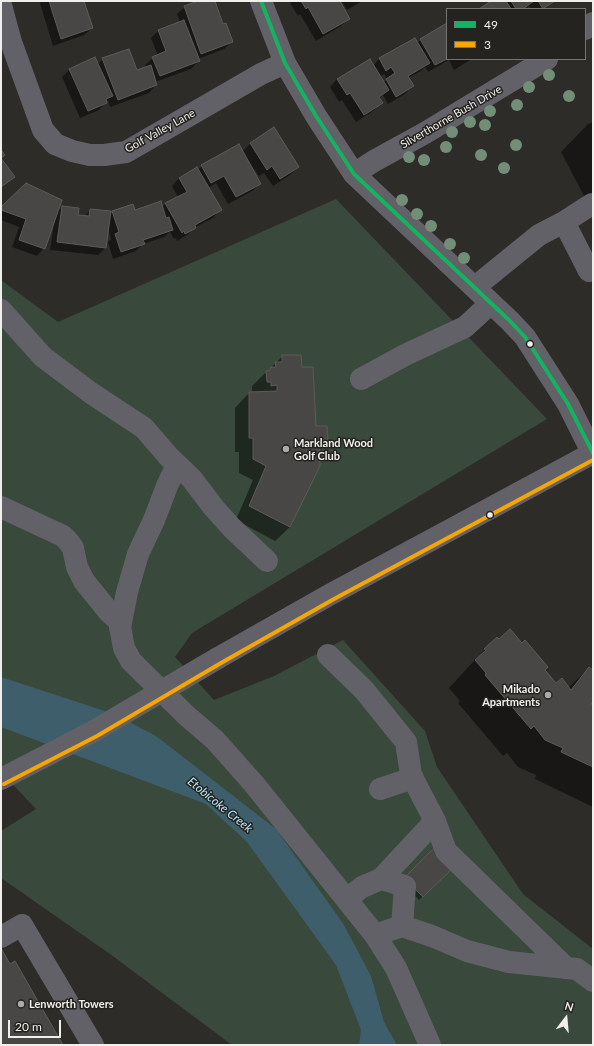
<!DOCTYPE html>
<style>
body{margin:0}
#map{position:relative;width:594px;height:1046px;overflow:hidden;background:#2d2c29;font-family:Lato,sans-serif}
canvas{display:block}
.frame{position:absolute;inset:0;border:2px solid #f0efec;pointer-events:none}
.legend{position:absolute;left:446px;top:8px;width:140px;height:52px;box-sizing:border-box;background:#24231f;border:1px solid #767571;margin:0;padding:5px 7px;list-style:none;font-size:12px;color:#f0efec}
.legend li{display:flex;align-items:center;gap:8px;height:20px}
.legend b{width:20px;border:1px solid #767571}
.north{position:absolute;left:546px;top:998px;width:40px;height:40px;-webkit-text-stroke:3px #24231f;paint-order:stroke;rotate:16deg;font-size:11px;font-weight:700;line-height:16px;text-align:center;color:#f0efec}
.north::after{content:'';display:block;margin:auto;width:14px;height:18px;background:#f0efec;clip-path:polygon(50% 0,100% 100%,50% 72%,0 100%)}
.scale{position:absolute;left:8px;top:1020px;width:53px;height:18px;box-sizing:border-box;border:2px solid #f0efec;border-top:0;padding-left:5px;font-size:12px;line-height:14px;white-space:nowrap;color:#f0efec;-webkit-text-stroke:3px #24231f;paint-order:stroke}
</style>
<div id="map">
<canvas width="594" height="1046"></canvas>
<div class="frame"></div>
<ul class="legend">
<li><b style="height:5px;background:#13b361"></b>49</li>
<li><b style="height:5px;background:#f7a600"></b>3</li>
</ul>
<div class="north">N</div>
<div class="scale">20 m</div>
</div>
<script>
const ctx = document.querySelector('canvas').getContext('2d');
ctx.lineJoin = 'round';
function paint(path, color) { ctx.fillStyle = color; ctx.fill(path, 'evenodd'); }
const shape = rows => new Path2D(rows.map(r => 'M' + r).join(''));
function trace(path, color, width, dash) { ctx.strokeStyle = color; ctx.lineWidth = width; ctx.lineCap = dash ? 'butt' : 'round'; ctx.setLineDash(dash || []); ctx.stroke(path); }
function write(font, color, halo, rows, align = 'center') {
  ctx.font = font + ' Lato,sans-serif'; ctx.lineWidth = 3; ctx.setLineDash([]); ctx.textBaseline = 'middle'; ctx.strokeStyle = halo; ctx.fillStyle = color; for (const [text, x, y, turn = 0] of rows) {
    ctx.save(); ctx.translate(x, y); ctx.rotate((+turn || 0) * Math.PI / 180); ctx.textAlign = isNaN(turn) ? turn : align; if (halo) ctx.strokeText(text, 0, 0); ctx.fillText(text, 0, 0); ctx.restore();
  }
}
paint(shape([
 [336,199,547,419,192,633,175,657,214,700,274,676,343,640,425,731,437,767,523,894,593,949,593,1045,232,1045,110,954,1,878,1,831,36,809,1,772,1,280,58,322]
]), '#39493c');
paint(shape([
 [1,677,114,714,156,736,276,829,344,925,371,976,384,1022,397,1045,359,1045,361,1030,336,965,247,842,206,804,1,727]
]), '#3f5e6b');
paint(shape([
 [42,1,83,1,92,28,84,35,53,46,40,3],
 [201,1,214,1,222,25,232,42,224,49,198,59,199,61,191,69,155,82,156,85,149,93,110,107,108,100,99,110,80,118,62,77,69,70,97,65,103,59,136,72,146,68,145,65,153,58,158,56,151,38,159,30,180,22,177,14,185,7],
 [289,1,339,1,349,18,341,26,316,41,300,14,298,16],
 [342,1,362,1,347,10],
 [493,1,555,1,545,9,531,9,529,6,525,9,481,9],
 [447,24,447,59,472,59,454,70,449,60,428,72,425,67,421,71,408,78,413,86,405,94,388,104,383,95,379,99,381,103,374,110,356,122,342,100,339,102,330,87,337,79,373,66,379,59,415,39,417,43,421,40],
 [384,74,387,79,383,83,379,77],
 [593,122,593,213,561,152,588,124],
 [274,129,298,167,290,175,273,186,264,173,259,176,248,160,247,160,260,184,252,191,228,204,216,183,208,188,220,210,213,218,194,228,187,235,177,241,176,238,174,239,170,232,164,237,143,244,136,251,113,259,108,242,111,239,108,229,105,248,98,255,50,250,54,224,44,248,37,256,12,247,19,227,1,220,1,209,56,213,62,207,77,216,84,217,90,210,110,215,112,212,132,206,134,211,162,207,166,203,178,197,172,186,179,178,198,170,202,166,242,152,250,144],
 [283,356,301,368,315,427,327,438,318,447,290,527,275,541,236,520,253,480,239,473,239,452,235,452,235,408,249,393,252,393,252,386],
 [485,649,544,670,556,684,568,688,589,668,593,672,593,699,589,704,593,706,593,807,535,779,536,775,518,767,507,753,503,756,458,703,460,701,449,688],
 [453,866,419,900,401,882]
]), '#0007');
const building = shape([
 [49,1,84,1,93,28,61,39,49,1],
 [198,1,215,1,223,24,226,23,233,42,201,54,184,6,198,1],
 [301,1,340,1,350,19,323,34,308,7,306,9,301,1],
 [491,1,506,1,511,9,479,9,491,1],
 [511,1,534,1,523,9,516,9,511,1],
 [538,1,555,1,543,9,538,1],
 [184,20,200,61,160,76,152,57,166,51,158,30,184,20],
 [447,23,447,59,435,65,420,39,447,23],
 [415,38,430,63,408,76,414,86,396,97,386,79,395,73,391,67,386,71,379,58,415,38],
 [129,49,137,70,151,65,157,85,118,100,102,58,129,49],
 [95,57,113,96,106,99,107,103,88,111,69,69,95,57],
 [370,59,389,90,379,97,383,103,364,115,350,93,347,95,337,79,370,59],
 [274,127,299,167,280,179,272,166,267,170,250,143,274,127],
 [239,144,261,184,236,197,224,176,211,183,201,165,239,144],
 [1,150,5,155,1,158,15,177,1,187,1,150],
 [197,167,222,210,195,225,196,228,185,234,184,231,182,233,165,203,187,192,179,178,197,167],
 [26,183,62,200,45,249,19,240,26,219,1,210,1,207,26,183],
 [161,201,166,218,169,217,173,230,143,240,145,244,121,252,115,234,119,232,112,211,133,204,135,210,161,201],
 [62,206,79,208,78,215,89,216,90,209,111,211,106,248,57,242,62,206],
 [282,355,301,355,302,367,313,367,316,426,327,426,328,439,319,440,320,466,290,527,249,506,266,466,253,459,253,438,249,438,249,392,277,391,277,385,271,386,271,382,267,382,266,371,270,370,271,367,276,367,275,362,282,362,282,355],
 [510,629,522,643,525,640,548,667,545,670,556,683,562,678,571,690,589,667,593,670,593,701,591,704,593,705,593,767,561,752,563,748,545,740,534,726,531,729,485,675,486,673,475,660,486,650,484,649,497,637,499,639,510,629],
 [436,846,455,866,423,897,404,878,436,846],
 [1,948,10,964,15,961,63,1045,1,1045,1,948]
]);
paint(building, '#484746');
trace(building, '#5c5b5a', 1);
trace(shape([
 [261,1,285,63,316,116,354,174,510,321,525,337,568,404,593,454],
 [1,5,11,42,43,130,55,144,72,151,90,155,104,155,126,152,261,74,285,63],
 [585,29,593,23],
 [354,174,374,161,425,133,547,59],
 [564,222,589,271,593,269],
 [475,287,539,235,564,222,592,204,593,206],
 [1,310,43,357,91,393,144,428,169,457,192,479,214,508,232,528,267,561],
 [361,379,405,355,465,327,491,303],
 [1,507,63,536,68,541,73,548,77,567,84,581,109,612,119,621,124,648,131,661,187,716,215,740,254,784,375,935],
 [120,628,127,592,138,554,154,520,167,486,177,465],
 [328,655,364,690,406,742,411,775,435,821,381,879],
 [380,789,413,778],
 [435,821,446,851,566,968],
 [347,899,362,887,381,879,405,886,402,926],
 [1,937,22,925,93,1045],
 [430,1045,396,968,375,935,402,926,432,936,467,951,509,962,577,969,593,981]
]), '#616167', 22);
trace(shape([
 [218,658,331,594,593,453],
 [1,779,94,731]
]), '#636168', 22);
trace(shape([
 [94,731,218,658]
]), '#636168', 22);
trace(shape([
 [261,1,285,63,316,116,354,174,510,321,525,337,568,404,593,453]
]), '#13b361', 4);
trace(shape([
 [4,784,97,736,221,663,334,599,593,460]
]), '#f7a600', 4);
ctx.fillStyle = '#728e77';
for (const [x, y] of [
 [549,75],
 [529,87],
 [569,96],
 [517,105],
 [490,111],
 [470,122],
 [485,125],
 [452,132],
 [516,145],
 [446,147],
 [481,155],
 [409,157],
 [424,160],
 [504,168],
 [402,200],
 [417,214],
 [431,226],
 [450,244],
 [464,258]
]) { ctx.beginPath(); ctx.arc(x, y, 6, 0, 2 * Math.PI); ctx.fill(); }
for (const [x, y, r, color] of [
 [530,344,3.5,"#f0efec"],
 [286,449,4,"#acaba8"],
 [490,515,3.5,"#f0efec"],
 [548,695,4,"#acaba8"],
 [21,1004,4,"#acaba8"]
]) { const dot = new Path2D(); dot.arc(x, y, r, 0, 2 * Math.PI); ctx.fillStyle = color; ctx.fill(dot); trace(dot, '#24231f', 1.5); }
write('11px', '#f0efec', '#24231f', [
 ["Silverthorne Bush Drive",451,117,-30],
 ["Golf Valley Lane",160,131,-29]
]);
write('bold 11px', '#f0efec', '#24231f', [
 ["Markland Wood",294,443],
 ["Golf Club",294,456],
 ["Mikado",540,689,"right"],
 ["Apartments",540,702,"right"],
 ["Lenworth Towers",29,1004]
], 'left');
write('italic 12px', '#b4e7fe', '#24231f', [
 ["Etobicoke Creek",220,805,39]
]);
</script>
